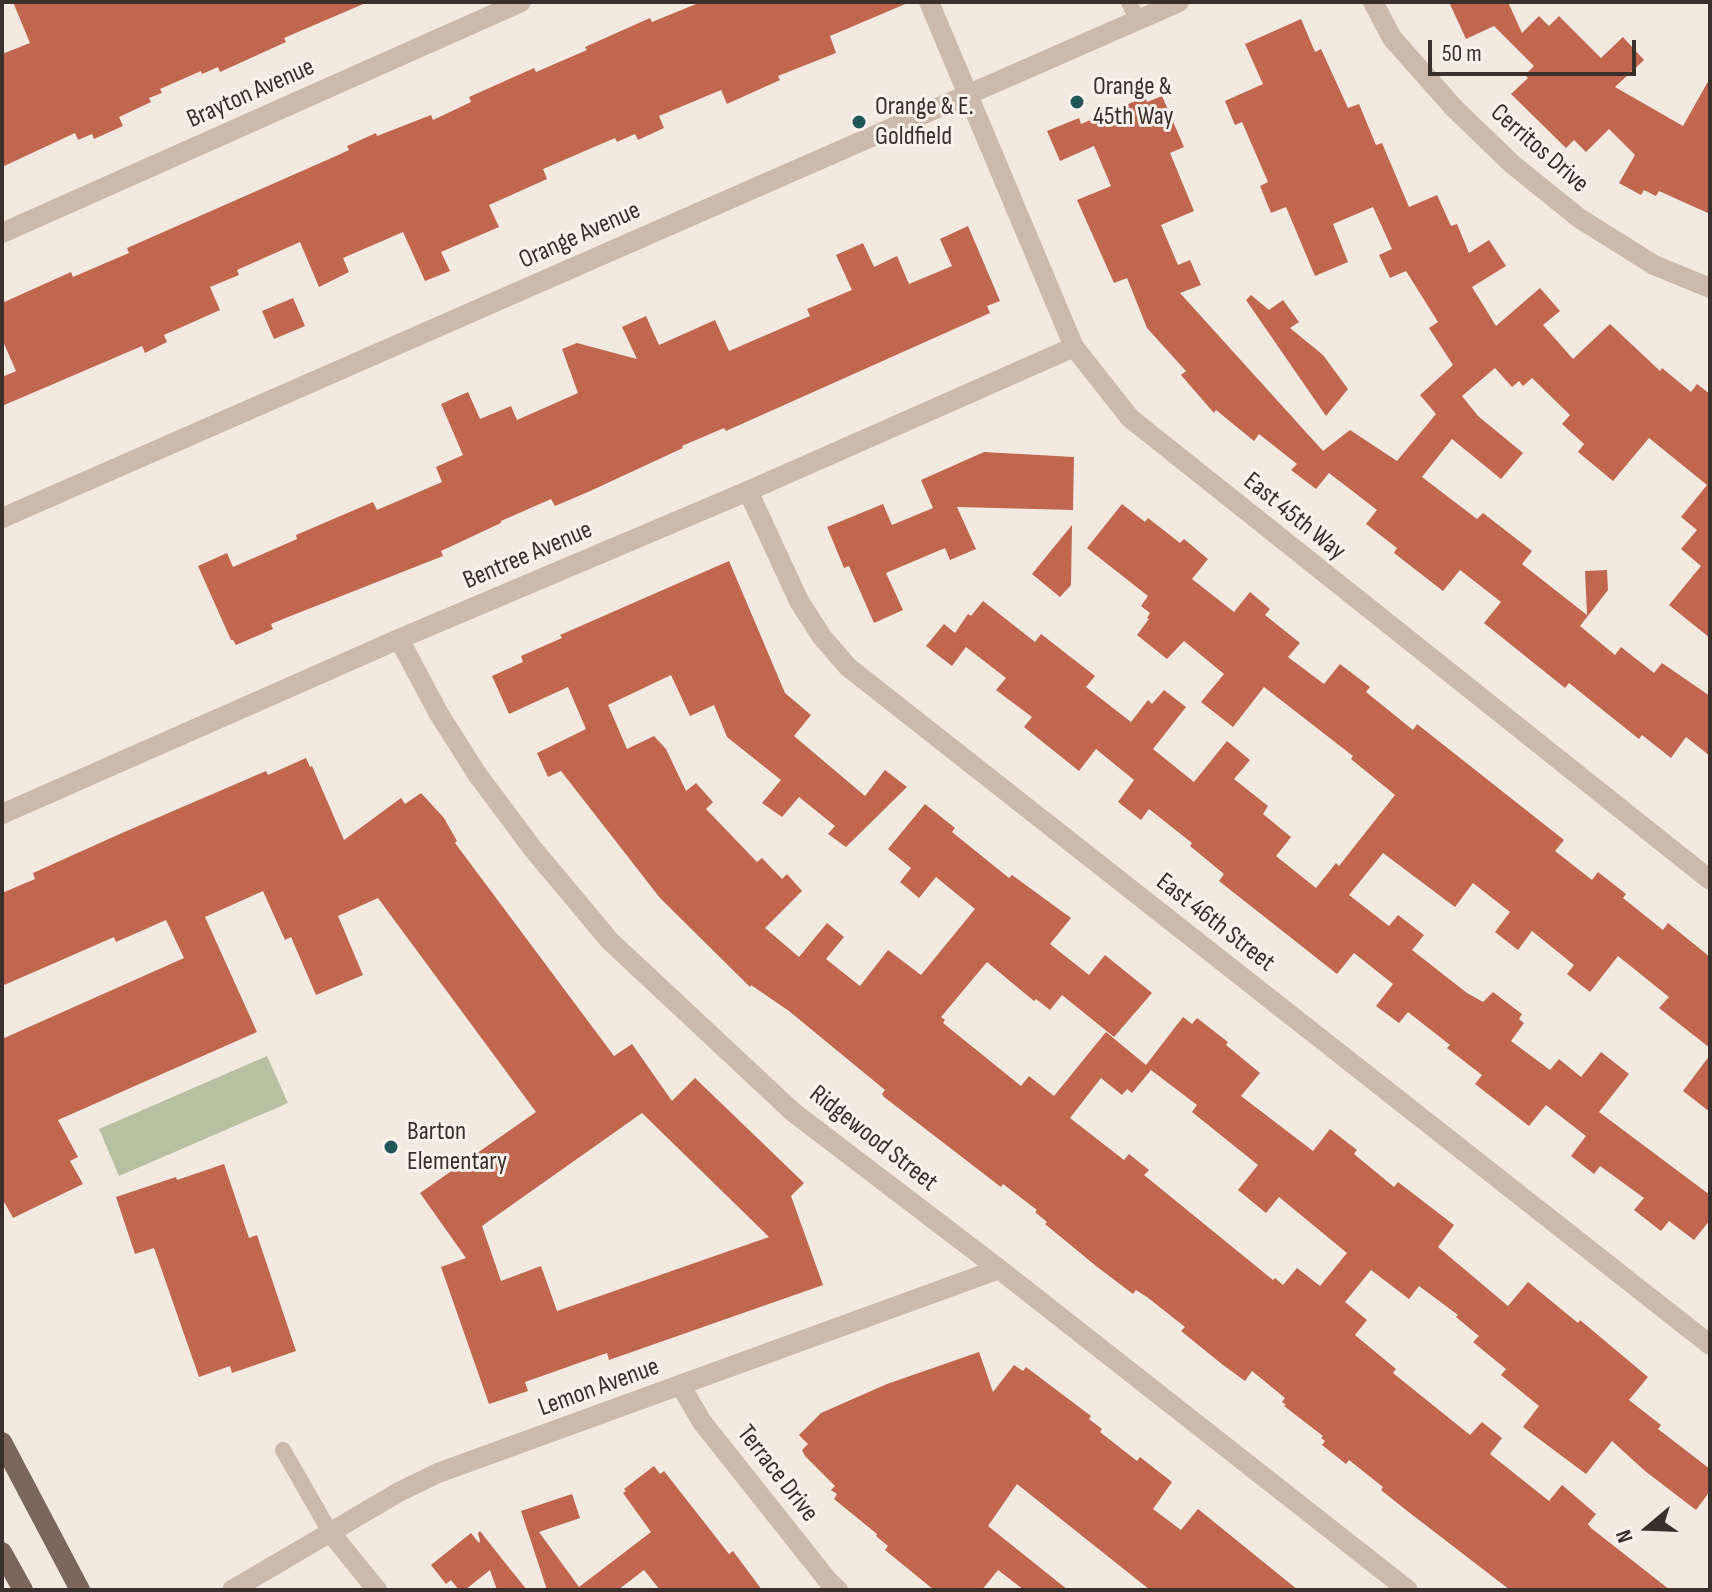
<!DOCTYPE html>
<style>
body{margin:0}
#map{position:relative;width:1712px;height:1592px;overflow:hidden;background:#f2e9e0;font-family:"Sofia Sans Condensed",sans-serif}
canvas{display:block}
.frame{position:absolute;inset:0;border:4px solid #392f2b;pointer-events:none}
.north{position:absolute;left:1608px;top:1488px;width:80px;height:80px;-webkit-text-stroke:6px #faf3ed;paint-order:stroke;rotate:251deg;font-size:22px;font-weight:700;line-height:32px;text-align:center;color:#392f2b}
.north::after{content:'';display:block;margin:auto;width:28px;height:36px;background:#392f2b;clip-path:polygon(50% 0,100% 100%,50% 72%,0 100%)}
.scale{position:absolute;left:1428px;top:40px;width:208px;height:36px;box-sizing:border-box;border:4px solid #392f2b;border-top:0;padding-left:10px;font-size:24px;line-height:28px;white-space:nowrap;color:#392f2b;-webkit-text-stroke:6px #faf3ed;paint-order:stroke}
</style>
<div id="map">
<canvas width="1712" height="1592"></canvas>
<div class="frame"></div>
<div class="north">N</div>
<div class="scale">50 m</div>
</div>
<script>
const ctx = document.querySelector('canvas').getContext('2d');
ctx.lineJoin = 'round';
function paint(path, color) { ctx.fillStyle = color; ctx.fill(path, 'evenodd'); }
const shape = rows => new Path2D(rows.map(r => 'M' + r).join(''));
function trace(path, color, width, dash) { ctx.strokeStyle = color; ctx.lineWidth = width; ctx.lineCap = dash ? 'butt' : 'round'; ctx.setLineDash(dash || []); ctx.stroke(path); }
function write(font, color, halo, rows, align = 'center') {
  ctx.font = font + ' "Sofia Sans Condensed",sans-serif'; ctx.lineWidth = 6; ctx.setLineDash([]); ctx.textBaseline = 'middle'; ctx.strokeStyle = halo; ctx.fillStyle = color; for (const [text, x, y, turn = 0] of rows) {
    ctx.save(); ctx.translate(x, y); ctx.rotate((+turn || 0) * Math.PI / 180); ctx.textAlign = isNaN(turn) ? turn : align; if (halo) ctx.strokeText(text, 0, 0); ctx.fillText(text, 0, 0); ctx.restore();
  }
}
paint(shape([
 [267,1056,288,1103,119,1176,99,1129]
]), '#b7c1a1');
paint(shape([
 [13,2,368,2,284,38,286,42,220,72,218,67,202,74,201,71,160,89,162,93,149,98,151,102,119,117,123,126,94,139,92,134,78,140,75,133,2,167,2,54,30,43],
 [701,2,910,2,830,36,836,53,778,76,780,80,749,94,727,104,721,90,659,116,664,128,638,140,635,134,617,142,615,138,543,169,547,179,489,205,499,227,441,252,450,271,425,281,403,232,343,258,349,272,319,287,300,242,237,270,239,275,210,287,220,310,164,335,167,342,145,353,142,346,2,406,2,377,16,371,2,339,2,303,71,272,73,277,129,253,127,248,336,156,349,150,347,146,376,133,377,136,431,115,433,120,471,102,469,97,534,68,536,72,587,50,585,47,650,18,652,22],
 [1449,2,1508,2,1522,33,1539,16,1549,26,1559,16,1601,58,1623,37,1644,60,1615,87,1683,126,1710,78,1710,214,1659,191,1656,196,1644,190,1641,195,1619,183,1635,155,1609,129,1586,152,1574,140,1566,148,1511,94,1528,78,1525,75,1534,66,1494,26,1466,39],
 [1301,19,1315,52,1321,49,1348,108,1359,104,1376,145,1382,143,1409,207,1437,195,1451,226,1457,224,1469,253,1489,240,1506,266,1472,287,1496,326,1540,288,1560,311,1543,325,1573,359,1610,324,1660,371,1662,368,1691,392,1697,384,1710,394,1710,638,1669,605,1701,566,1681,549,1697,530,1681,517,1707,485,1649,438,1613,481,1578,452,1584,444,1562,424,1570,415,1532,378,1523,386,1519,381,1512,387,1495,368,1462,396,1478,416,1523,453,1501,479,1452,439,1422,477,1477,519,1483,513,1532,551,1522,564,1587,615,1585,571,1607,570,1608,590,1580,626,1615,655,1621,647,1654,673,1662,663,1710,696,1710,756,1686,737,1671,758,1642,735,1639,739,1569,683,1565,688,1484,623,1501,602,1460,570,1443,591,1394,553,1397,548,1366,524,1377,510,1329,473,1316,489,1291,470,1297,464,1259,434,1254,441,1216,410,1214,413,1181,375,1186,371,1147,328,1127,278,1114,283,1077,200,1111,186,1094,146,1060,161,1047,131,1079,118,1081,124,1145,97,1147,102,1162,96,1184,147,1170,153,1194,211,1161,225,1178,265,1190,260,1201,285,1180,293,1323,451,1350,430,1397,461,1436,414,1420,395,1453,365,1429,328,1438,322,1406,271,1390,278,1379,255,1392,249,1373,207,1333,224,1348,262,1315,276,1286,207,1271,213,1260,186,1268,182,1242,122,1235,125,1225,101,1263,84,1245,44],
 [968,226,1000,301,987,306,990,313,726,431,724,428,682,446,683,448,588,492,555,506,551,499,501,521,501,523,441,551,443,556,283,619,271,624,273,629,236,645,233,640,231,640,198,566,227,553,233,567,297,539,296,535,373,502,377,510,442,482,436,467,463,455,441,404,468,392,480,419,511,406,517,420,578,393,562,349,577,343,637,359,622,327,646,316,659,345,715,320,729,351,810,316,807,309,852,290,836,255,863,243,874,267,897,256,909,284,952,266,940,239],
 [1251,295,1269,310,1283,300,1299,322,1290,328,1323,355,1348,389,1326,416,1246,300],
 [293,298,305,326,274,339,262,311],
 [984,452,1074,457,1073,510,957,507,976,549,950,560,945,548,886,573,903,610,874,623,849,566,844,568,827,527,883,504,892,525,933,508,921,480],
 [1122,504,1145,522,1148,518,1180,543,1184,539,1208,559,1192,579,1234,612,1250,592,1270,609,1265,615,1300,643,1288,657,1324,684,1340,664,1370,687,1366,692,1413,730,1417,724,1564,840,1555,851,1592,880,1598,872,1626,894,1623,898,1663,930,1668,923,1710,957,1710,1048,1659,1008,1669,997,1618,956,1590,992,1567,974,1574,965,1532,931,1518,950,1495,932,1510,912,1473,883,1455,907,1383,853,1349,895,1389,926,1398,915,1424,935,1412,950,1467,993,1483,1002,1493,992,1522,1014,1519,1019,1524,1023,1511,1041,1550,1070,1559,1059,1581,1077,1601,1052,1629,1074,1599,1112,1710,1195,1710,1220,1694,1240,1669,1221,1661,1231,1634,1210,1644,1198,1600,1166,1594,1174,1571,1156,1586,1136,1546,1105,1529,1126,1475,1084,1482,1075,1447,1048,1450,1045,1408,1012,1399,1023,1376,1006,1393,984,1354,953,1337,974,1219,881,1224,874,1190,846,1192,843,1149,809,1141,820,1118,802,1134,780,1096,749,1079,771,1024,727,1032,717,996,690,1006,678,966,647,952,666,926,646,944,624,955,633,968,614,971,616,983,601,1035,642,1041,634,1095,676,1086,687,1131,722,1148,700,1152,704,1164,690,1186,707,1153,749,1194,782,1227,741,1250,760,1234,779,1268,806,1263,814,1291,837,1276,856,1316,888,1336,863,1339,866,1395,795,1351,759,1353,756,1264,687,1233,727,1201,702,1224,674,1184,641,1167,659,1137,635,1149,619,1147,618,1150,613,1141,606,1148,596,1087,548],
 [1072,525,1071,585,1060,597,1032,574],
 [729,561,785,693,811,715,794,736,865,796,885,770,907,787,846,847,828,834,835,826,799,797,782,817,762,803,781,780,727,737,714,705,690,716,671,675,608,705,627,749,654,736,666,749,686,791,696,783,713,802,706,809,757,862,762,858,782,879,787,874,802,891,765,928,799,957,827,923,844,937,826,959,860,986,888,950,921,975,975,909,936,877,919,898,900,882,911,868,888,849,925,804,955,828,952,832,1009,878,1012,875,1071,918,1050,944,1089,975,1105,955,1152,993,1114,1037,1062,995,1050,1010,1036,999,1034,1001,987,962,941,1017,945,1020,943,1023,1021,1086,1029,1076,1054,1096,1106,1032,1146,1065,1183,1017,1192,1024,1197,1018,1228,1042,1226,1045,1260,1073,1241,1096,1313,1151,1330,1129,1357,1150,1354,1154,1394,1187,1398,1182,1454,1225,1438,1247,1508,1306,1528,1282,1578,1323,1580,1320,1648,1377,1629,1400,1661,1425,1658,1429,1710,1469,1710,1491,1696,1510,1645,1471,1612,1441,1586,1474,1523,1427,1539,1406,1501,1375,1506,1369,1473,1342,1479,1336,1456,1317,1458,1315,1419,1286,1409,1299,1371,1270,1345,1302,1367,1320,1355,1335,1396,1369,1393,1373,1470,1435,1482,1422,1502,1438,1490,1454,1549,1501,1562,1485,1596,1514,1588,1524,1591,1528,1670,1590,1510,1590,1406,1510,1381,1490,1383,1487,1349,1460,1346,1464,1322,1445,1325,1441,1321,1438,1323,1436,1284,1406,1286,1405,1282,1402,1285,1398,1252,1371,1245,1381,1223,1365,1181,1331,1185,1327,1147,1297,1136,1290,1133,1294,1096,1266,1045,1224,1047,1222,1035,1212,1037,1210,1003,1184,1001,1187,997,1184,884,1097,882,1094,885,1090,789,1011,751,985,750,987,660,898,561,771,548,777,537,753,586,729,568,687,509,714,492,676,523,662,521,656,562,638,560,635],
 [1151,1070,1197,1105,1192,1112,1258,1165,1238,1190,1266,1213,1279,1197,1347,1253,1320,1286,1297,1268,1283,1285,1275,1278,1273,1280,1144,1175,1149,1170,1129,1154,1124,1160,1070,1118,1101,1078,1122,1095,1127,1089,1132,1093],
 [306,758,310,767,312,766,344,840,401,798,405,804,421,793,444,818,457,841,455,843,614,1056,632,1044,672,1101,695,1078,804,1183,791,1196,823,1285,609,1360,607,1353,525,1382,528,1391,489,1404,441,1267,466,1258,420,1193,536,1112,378,898,338,916,363,975,316,995,291,937,285,940,263,891,205,917,257,1032,58,1120,78,1157,70,1161,83,1184,13,1218,2,1198,2,1039,184,958,166,920,116,942,114,937,2,986,2,893,35,879,33,873,122,833,266,771,268,775],
 [642,1113,769,1237,557,1311,541,1266,501,1281,482,1226],
 [1710,1055,1710,1112,1683,1091],
 [224,1164,249,1238,257,1235,296,1351,232,1373,230,1366,199,1377,154,1248,135,1254,116,1197,176,1177,177,1180],
 [979,1352,993,1392,1014,1365,1023,1371,1026,1367,1091,1416,1089,1419,1102,1429,1100,1432,1137,1461,1140,1457,1172,1482,1153,1509,1181,1530,1198,1509,1298,1590,1150,1590,1017,1484,988,1526,1068,1590,1024,1590,998,1570,982,1590,934,1590,885,1550,888,1546,876,1536,877,1534,834,1499,837,1494,831,1490,835,1486,805,1456,802,1450,808,1444,799,1435,821,1413,887,1384],
 [654,1466,660,1474,664,1471,729,1554,733,1551,762,1590,660,1590,644,1570,618,1590,547,1590,521,1511,572,1494,580,1518,539,1532,579,1587,651,1532,623,1493,626,1491,624,1489],
 [480,1531,502,1559,527,1590,497,1590,490,1570,465,1590,459,1590,451,1580,446,1584,431,1565,471,1533,479,1543,480,1541,478,1533]
]), '#c16750');
trace(shape([
 [1129,2,1137,20],
 [283,1450,330,1532]
]), '#cab9ac', 16);
trace(shape([
 [929,2,1074,347,1130,418,1710,880],
 [1373,2,1392,38,1454,108,1512,164,1579,218,1654,265,1710,288],
 [2,233,521,2],
 [748,491,799,601,822,637,848,667,1710,1345],
 [399,639,439,714,477,774,533,849,610,941,793,1112,999,1269,1408,1590],
 [2,814,399,639,748,491,1074,347],
 [681,1386,702,1422,829,1582,838,1590],
 [330,1532,377,1590],
 [232,1590,399,1492,438,1473,999,1269]
]), '#cab9ac', 20);
trace(shape([
 [2,518,1179,2]
]), '#cab9ac', 20);
trace(shape([
 [2,1442,80,1590],
 [2,1552,23,1590]
]), '#7a665d', 20);
for (const [x, y, r, color] of [
 [1077,102,8,"#225759"],
 [859,122,8,"#225759"],
 [391,1147,8,"#225759"]
]) { const dot = new Path2D(); dot.arc(x, y, r, 0, 2 * Math.PI); ctx.fillStyle = color; ctx.fill(dot); trace(dot, '#faf3ed', 3); }
write('26px', '#392f2b', '#faf3ed', [
 ["Orange &",1093,87],
 ["45th Way",1093,117],
 ["Orange & E.",875,107],
 ["Goldfield",875,137],
 ["Barton",407,1132],
 ["Elementary",407,1162]
], 'left');
write('26px', '#392f2b', '#faf3ed', [
 ["Brayton Avenue",251,94,-24],
 ["Cerritos Drive",1539,149,41],
 ["Orange Avenue",580,236,-24],
 ["East 45th Way",1294,517,39],
 ["Bentree Avenue",528,556,-23],
 ["East 46th Street",1215,923,38],
 ["Ridgewood Street",873,1139,38],
 ["Lemon Avenue",599,1388,-20],
 ["Terrace Drive",777,1474,52]
]);
</script>
